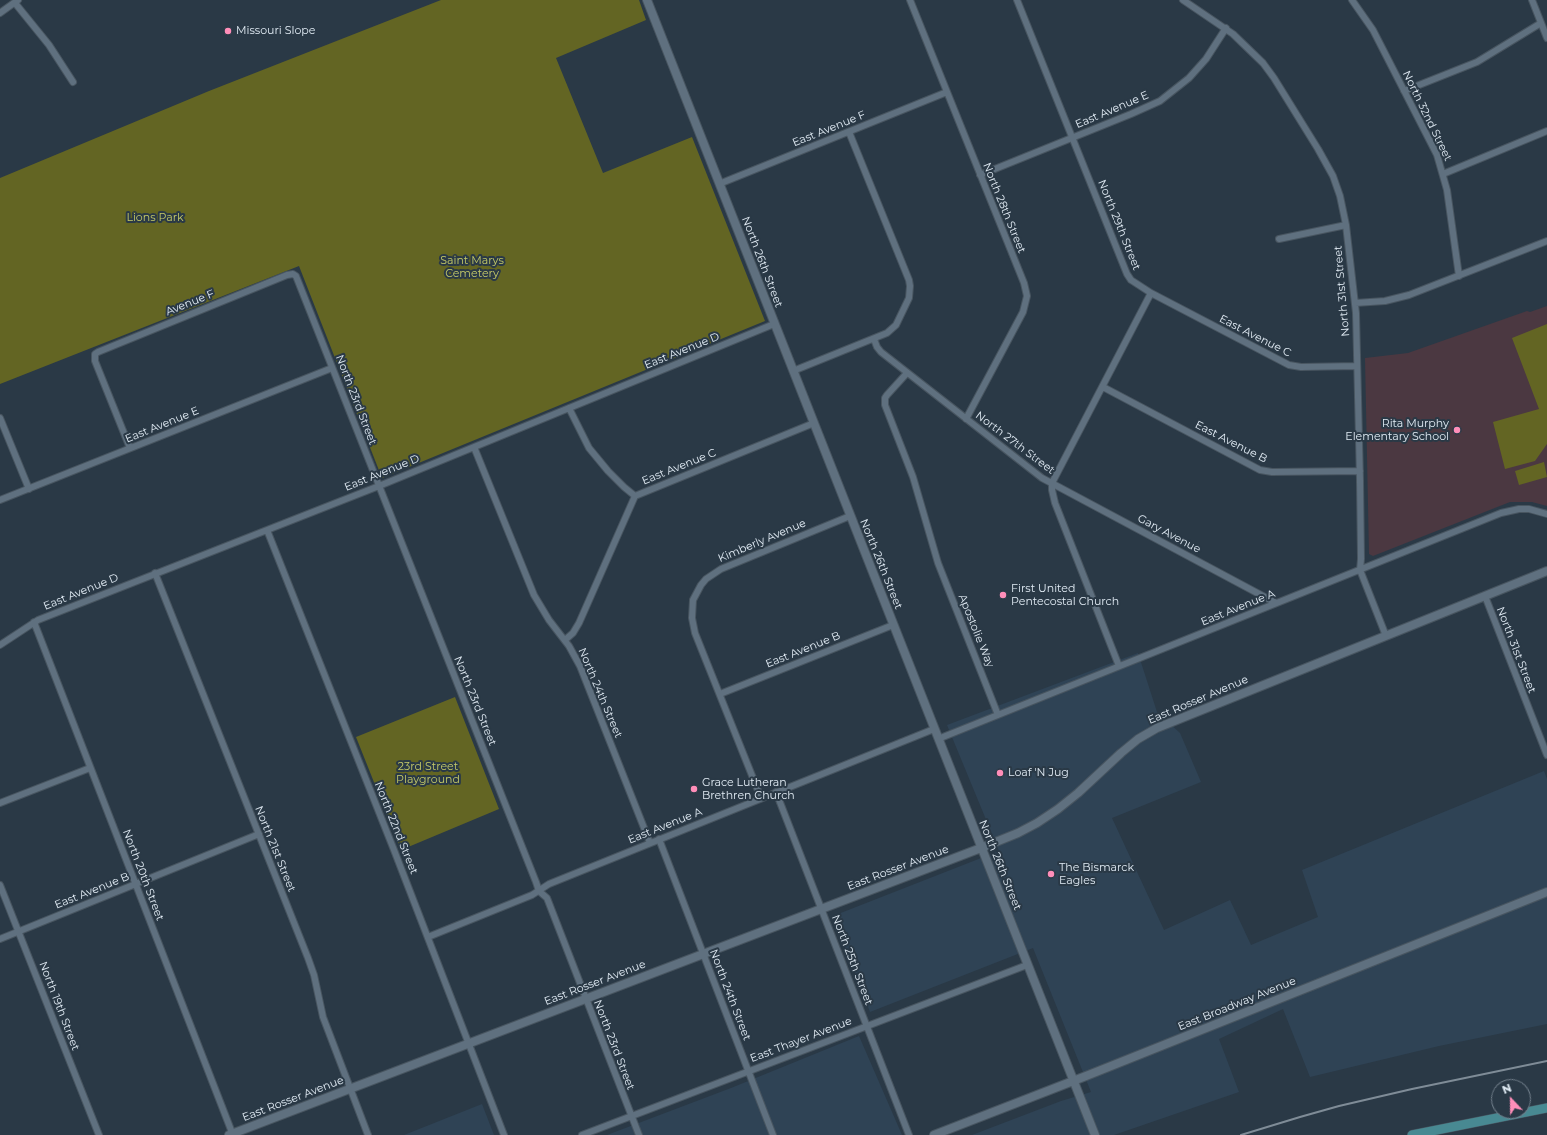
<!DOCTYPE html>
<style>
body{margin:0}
#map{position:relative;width:1547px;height:1135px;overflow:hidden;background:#2a3946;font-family:Montserrat,sans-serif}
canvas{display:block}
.north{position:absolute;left:1491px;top:1079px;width:40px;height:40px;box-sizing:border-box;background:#2a3946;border:1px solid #73808c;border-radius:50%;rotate:338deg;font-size:11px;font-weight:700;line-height:16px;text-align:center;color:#e1ebf4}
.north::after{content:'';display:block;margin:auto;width:14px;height:18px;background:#ff8eb9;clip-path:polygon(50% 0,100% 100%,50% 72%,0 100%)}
</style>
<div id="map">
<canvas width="1547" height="1135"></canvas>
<div class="north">N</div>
</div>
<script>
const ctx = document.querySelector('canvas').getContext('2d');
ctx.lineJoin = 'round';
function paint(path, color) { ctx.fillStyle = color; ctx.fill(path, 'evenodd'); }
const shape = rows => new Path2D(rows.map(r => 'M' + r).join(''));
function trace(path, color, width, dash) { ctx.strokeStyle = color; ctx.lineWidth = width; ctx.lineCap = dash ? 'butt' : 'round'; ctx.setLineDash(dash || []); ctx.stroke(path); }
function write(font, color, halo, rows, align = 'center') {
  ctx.font = font + ' Montserrat,sans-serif'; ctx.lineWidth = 4; ctx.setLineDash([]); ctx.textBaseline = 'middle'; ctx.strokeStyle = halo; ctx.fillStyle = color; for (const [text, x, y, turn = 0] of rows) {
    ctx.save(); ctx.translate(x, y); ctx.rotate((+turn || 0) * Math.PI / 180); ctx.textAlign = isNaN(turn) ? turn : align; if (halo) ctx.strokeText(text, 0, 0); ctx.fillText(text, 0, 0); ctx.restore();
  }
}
paint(shape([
 [1138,653,1157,712,1180,733,1201,782,1112,818,1164,930,1230,900,1251,945,1318,917,1302,870,1544,771,1547,779,1547,1024,1439,1046,1310,1077,1283,1009,1219,1039,1239,1092,1114,1135,972,1135,1061,1101,1091,1092,1033,948,870,1012,833,916,999,851,947,725],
 [859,1036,902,1135,607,1135,731,1088],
 [482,1104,494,1135,404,1135]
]), '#2f4355');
paint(shape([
 [1547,306,1547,506,1532,502,1510,502,1373,556,1369,554,1365,358,1408,353,1527,311,1530,312]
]), '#4b3841');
paint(shape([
 [441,0,639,0,646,20,556,58,603,173,692,137,765,321,382,478,299,266,0,384,0,178,209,91],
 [1547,324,1547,444,1535,461,1505,469,1493,422,1539,409,1512,338],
 [1544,462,1547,477,1519,485,1515,471],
 [455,697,499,809,401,850,356,737]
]), '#636523');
const street = shape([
 [910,0,1024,283,1027,296,1023,312,966,419],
 [1017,0,1127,274,1131,280,1151,293,1289,365,1301,367,1357,366],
 [1183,0,1233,34,1263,63,1274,78,1318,149,1333,176,1340,196,1346,225,1356,313,1360,481,1361,559,1360,570,1386,636],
 [1352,0,1373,30,1437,155,1447,190,1459,276],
 [1532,0,1547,38],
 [15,3,49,45,73,82],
 [0,13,18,0],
 [1404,91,1477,62,1541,23],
 [1443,174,1547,131],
 [980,175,1131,114,1160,101,1189,78,1206,59,1226,28],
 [719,184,947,92],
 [1279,239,1346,225],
 [1355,303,1385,301,1409,295,1547,241],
 [874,339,877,347,881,352,1042,478,1276,603],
 [793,371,887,333,896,325,909,298,910,286,909,280,849,132],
 [907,373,887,395,885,398,885,405,913,477,938,563,998,715],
 [1103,387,1260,470,1272,472,1360,471],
 [569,408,589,448,608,471,624,487,635,496],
 [0,418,29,489],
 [474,447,534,595,549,620,569,646,580,666,650,843],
 [130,448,95,361,95,354,98,352,287,275,293,274,296,276,536,882,539,891,547,898,639,1135],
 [0,500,332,368],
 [267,530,394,850,504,1135],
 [155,573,308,958,314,975,323,1017,368,1135],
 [1485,596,1547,755],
 [34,622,233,1135],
 [565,640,573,633,579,623,635,496,814,423],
 [0,645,38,620,379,486,774,324],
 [1119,666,1055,503,1052,490,1052,483,1151,293],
 [720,694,893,625],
 [938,739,1501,513,1519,509,1529,509,1547,514],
 [776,792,909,1135],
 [761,798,695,633,692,618,693,600,701,585,706,579,721,569,850,516],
 [0,803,90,768],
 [659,839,773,1135],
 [0,885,99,1135],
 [428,937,532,895,549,884,934,729],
 [0,939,259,834],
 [582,1135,1027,965]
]);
const secondary = shape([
 [647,0,1095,1135],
 [229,1135,981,848,1018,833,1037,823,1058,809,1078,793,1121,753,1138,739,1157,728,1547,571],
 [934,1135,1086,1076,1547,892]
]);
const primary = shape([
 [1412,1135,1547,1108]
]);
trace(street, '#485560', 8);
trace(secondary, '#485560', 10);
trace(primary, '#485560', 10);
trace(street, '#5f707f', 6);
trace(secondary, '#5f707f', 8);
trace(primary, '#488992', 9);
trace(shape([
 [1241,1135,1300,1117,1339,1106,1412,1089,1547,1061]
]), '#7f8c97', 2);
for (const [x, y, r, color] of [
 [228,31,4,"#ff8eb9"],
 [1457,430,4,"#ff8eb9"],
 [1003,595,4,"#ff8eb9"],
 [1000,773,4,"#ff8eb9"],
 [694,789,4,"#ff8eb9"],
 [1051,874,4,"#ff8eb9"]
]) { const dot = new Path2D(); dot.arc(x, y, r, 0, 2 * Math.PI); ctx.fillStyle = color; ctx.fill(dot); trace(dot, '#2a3946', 1.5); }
write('11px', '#e1ebf4', '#2a3946', [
 ["Missouri Slope",236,31],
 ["Rita Murphy",1449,424,"right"],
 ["Elementary School",1449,437,"right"],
 ["First United",1011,589],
 ["Pentecostal Church",1011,602],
 ["Loaf 'N Jug",1008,773],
 ["Grace Lutheran",702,783],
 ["Brethren Church",702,796],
 ["The Bismarck",1059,868],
 ["Eagles",1059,881]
], 'left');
write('11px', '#e1ebf4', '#2a3946', [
 ["East Avenue E",1112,110,-23],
 ["North 32nd Street",1427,116,64],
 ["East Avenue F",829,129,-22],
 ["North 28th Street",1004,208,68],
 ["North 29th Street",1119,225,68],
 ["North 26th Street",762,262,69],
 ["North 31st Street",1342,291,-95],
 ["Avenue F",190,303,-22],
 ["East Avenue C",1255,336,27],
 ["East Avenue D",682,351,-22],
 ["North 23rd Street",356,400,69],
 ["East Avenue E",162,425,-22],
 ["East Avenue B",1231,442,27],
 ["North 27th Street",1015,443,37],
 ["East Avenue C",679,467,-22],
 ["East Avenue D",382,473,-22],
 ["Gary Avenue",1169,534,28],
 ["Kimberly Avenue",762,541,-23],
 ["North 26th Street",881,564,68],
 ["East Avenue D",81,592,-22],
 ["East Avenue A",1238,608,-22],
 ["Apostolie Way",976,631,68],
 ["East Avenue B",803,650,-22],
 ["North 31st Street",1516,650,69],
 ["North 24th Street",600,693,67],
 ["East Rosser Avenue",1198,700,-23],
 ["North 23rd Street",475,701,68],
 ["East Avenue A",665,826,-22],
 ["North 22nd Street",396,828,68],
 ["North 21st Street",275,849,68],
 ["North 26th Street",1000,865,68],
 ["East Rosser Avenue",898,868,-21],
 ["North 20th Street",143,875,69],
 ["East Avenue B",92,891,-22],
 ["North 25th Street",852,960,69],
 ["East Rosser Avenue",595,983,-21],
 ["North 24th Street",730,995,69],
 ["East Broadway Avenue",1237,1004,-22],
 ["North 19th Street",59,1006,69],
 ["East Thayer Avenue",801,1040,-21],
 ["North 23rd Street",614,1045,69],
 ["East Rosser Avenue",293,1099,-21]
]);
write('11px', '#c6cb68', '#2a3946', [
 ["Lions Park",155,218],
 ["Saint Marys",472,261],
 ["Cemetery",472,274],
 ["23rd Street",428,767],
 ["Playground",428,780]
]);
</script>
